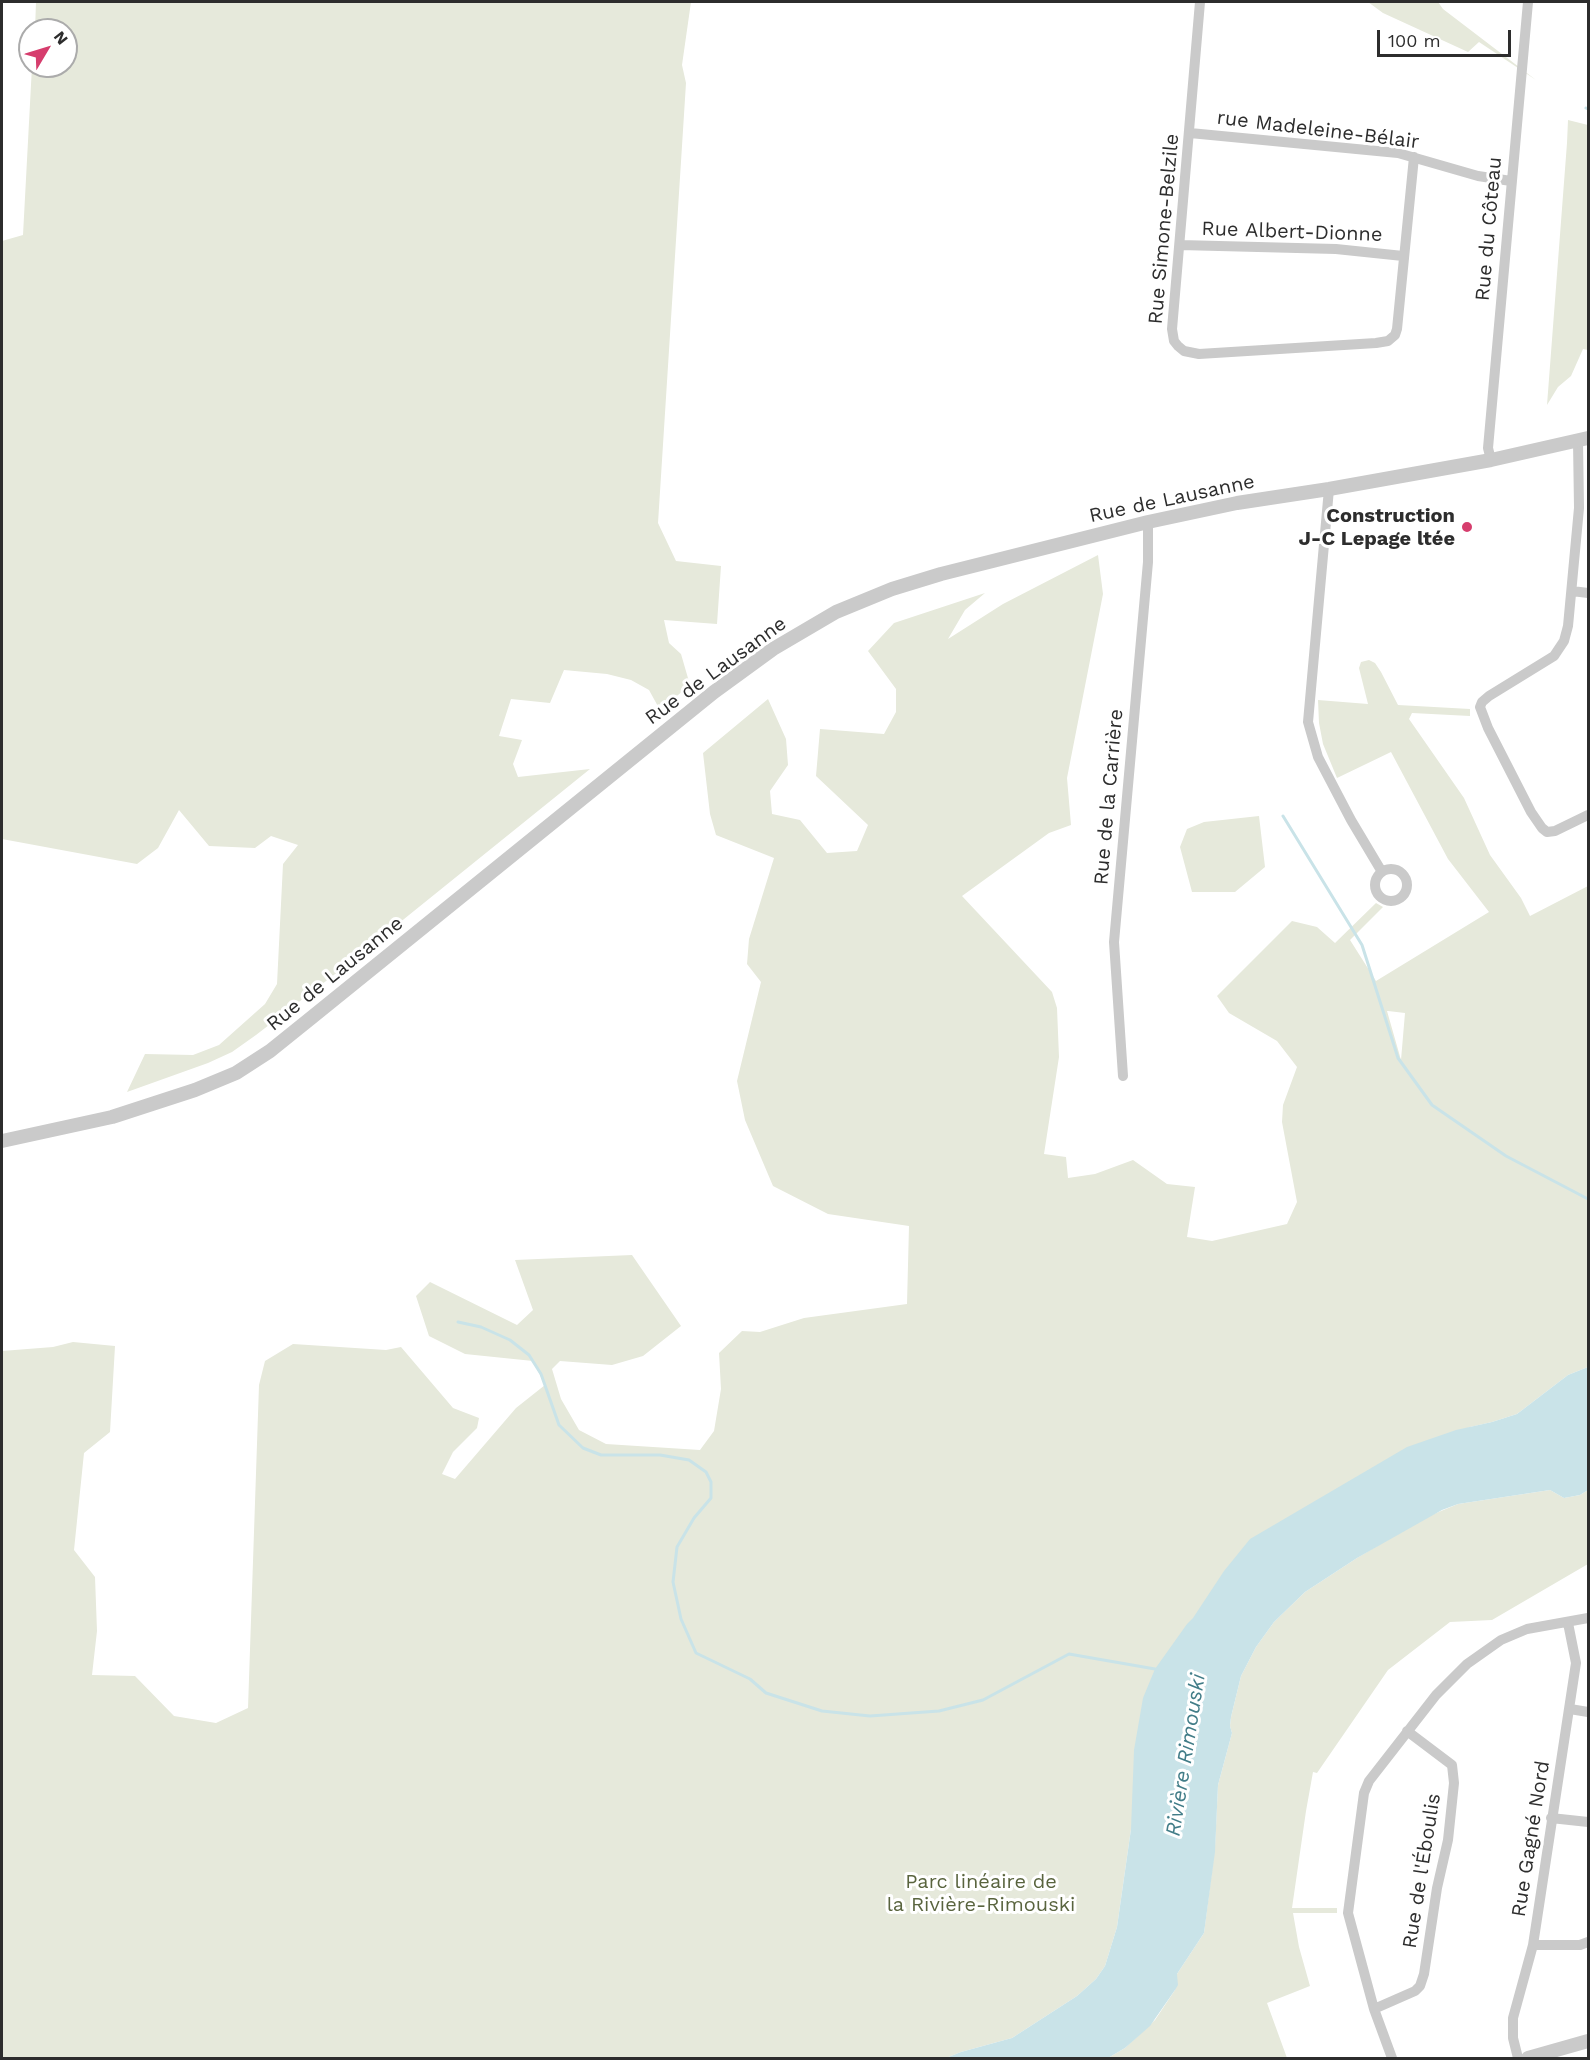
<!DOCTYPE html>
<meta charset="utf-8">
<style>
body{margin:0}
#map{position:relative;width:1590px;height:2060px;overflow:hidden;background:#fff;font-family:"Work Sans",sans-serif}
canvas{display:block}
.frame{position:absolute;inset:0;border:3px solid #2d2d2d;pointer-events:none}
.north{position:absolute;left:18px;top:18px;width:60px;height:60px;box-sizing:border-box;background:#fff;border:2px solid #ababab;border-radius:50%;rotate:52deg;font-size:16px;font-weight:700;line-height:24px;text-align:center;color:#2d2d2d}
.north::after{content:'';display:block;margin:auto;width:21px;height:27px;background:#d63d6d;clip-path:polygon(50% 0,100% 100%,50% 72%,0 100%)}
.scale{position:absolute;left:1377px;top:30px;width:134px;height:27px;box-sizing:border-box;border:3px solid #2d2d2d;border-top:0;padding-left:8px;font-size:18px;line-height:21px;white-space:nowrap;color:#2d2d2d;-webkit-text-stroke:4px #fff;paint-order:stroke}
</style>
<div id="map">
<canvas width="1590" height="2060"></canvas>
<div class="frame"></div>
<div class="north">N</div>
<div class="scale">100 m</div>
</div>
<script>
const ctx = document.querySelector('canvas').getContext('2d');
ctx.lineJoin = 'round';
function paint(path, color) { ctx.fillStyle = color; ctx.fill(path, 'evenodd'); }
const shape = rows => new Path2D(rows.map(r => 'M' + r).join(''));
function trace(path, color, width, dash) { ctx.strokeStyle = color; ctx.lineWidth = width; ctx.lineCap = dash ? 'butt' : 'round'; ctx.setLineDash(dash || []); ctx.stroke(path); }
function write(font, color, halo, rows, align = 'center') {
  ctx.font = font + ' "Work Sans",sans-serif'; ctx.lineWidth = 6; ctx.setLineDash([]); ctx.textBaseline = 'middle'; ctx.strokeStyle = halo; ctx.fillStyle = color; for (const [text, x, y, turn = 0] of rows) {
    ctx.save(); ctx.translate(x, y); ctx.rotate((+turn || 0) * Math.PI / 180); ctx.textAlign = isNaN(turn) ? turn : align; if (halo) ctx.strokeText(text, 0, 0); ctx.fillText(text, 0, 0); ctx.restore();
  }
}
paint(shape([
 [36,2,691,2,682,65,686,83,658,523,676,561,721,566,717,624,664,620,669,643,681,654,690,685,660,710,649,690,631,680,607,674,564,670,550,703,511,699,499,736,522,740,513,764,518,777,590,769,352,961,256,1035,232,1052,208,1063,127,1092,145,1054,193,1055,219,1045,265,1004,277,984,283,864,298,845,271,836,255,848,209,846,179,810,158,848,137,864,2,839,2,241,23,235,32,66,66,66,66,30,35,30],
 [1368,2,1438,2,1443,9,1536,80,1479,42,1468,52,1383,13],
 [1568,120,1588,125,1588,350,1583,349,1571,376,1558,387,1547,405,1567,143],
 [1098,555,1103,594,1067,778,1071,825,1049,833,962,896,1052,992,1057,1008,1059,1057,1044,1154,1066,1157,1068,1178,1095,1174,1133,1160,1167,1184,1195,1187,1187,1237,1212,1241,1287,1224,1297,1202,1282,1122,1283,1105,1297,1067,1277,1041,1229,1013,1217,996,1292,921,1317,927,1335,943,1376,903,1383,907,1350,940,1376,981,1489,912,1448,859,1391,752,1337,778,1323,744,1319,723,1318,700,1368,704,1359,668,1361,662,1369,660,1375,663,1381,672,1398,705,1470,709,1470,716,1412,713,1409,719,1464,798,1490,855,1521,898,1530,916,1588,886,1588,1367,1568,1375,1517,1414,1492,1422,1470,1427,1367,1472,1131,1829,1117,1927,1105,1966,1096,1979,1077,1996,1012,2038,961,2052,946,2058,2,2058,2,1351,53,1347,73,1342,115,1346,110,1432,84,1453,74,1550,95,1577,97,1631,92,1675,135,1676,174,1716,216,1723,248,1708,259,1385,265,1361,293,1344,386,1350,401,1347,453,1408,479,1418,477,1428,453,1452,442,1474,455,1479,516,1408,545,1385,533,1361,465,1354,429,1336,416,1296,430,1282,517,1325,533,1310,515,1260,632,1255,681,1326,643,1356,612,1365,560,1361,552,1369,561,1399,579,1430,606,1444,700,1450,714,1431,721,1389,719,1353,742,1331,760,1332,804,1318,907,1304,909,1226,828,1214,773,1186,745,1120,737,1081,761,982,747,964,749,939,774,858,716,835,710,814,703,753,768,699,786,739,788,765,770,791,772,814,800,820,827,853,857,851,868,825,816,776,820,729,884,734,896,712,896,689,868,651,894,623,985,593,965,610,948,639,1003,604],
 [1388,1011,1405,1013,1401,1060,1387,1011],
 [1259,816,1265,867,1235,892,1192,892,1180,847,1187,829,1204,822],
 [1550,1490,1564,1498,1580,1495,1588,1490,1588,1564,1492,1620,1450,1622,1388,1670,1317,1773,1313,1772,1306,1811,1292,1908,1337,1908,1337,1913,1293,1913,1299,1947,1310,1986,1267,2003,1287,2058,1108,2058,1125,2048,1155,2020,1175,1990,1177,1974,1204,1933,1215,1847,1218,1785,1232,1733,1230,1726,1231,1717,1241,1676,1256,1647,1274,1622,1305,1592,1357,1558,1424,1518,1458,1504]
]), '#e6e9db');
paint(shape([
 [1588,1367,1588,1490,1580,1495,1564,1498,1550,1490,1458,1504,1442,1510,1357,1558,1305,1592,1274,1622,1256,1647,1241,1676,1231,1717,1230,1726,1232,1733,1218,1785,1215,1852,1204,1933,1177,1974,1178,1985,1175,1990,1150,2026,1125,2048,1108,2058,946,2058,961,2052,1012,2038,1077,1996,1096,1979,1105,1966,1117,1927,1131,1829,1134,1750,1143,1698,1155,1669,1187,1624,1193,1618,1224,1571,1250,1539,1407,1447,1456,1430,1492,1422,1517,1414,1568,1375]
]), '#c9e3e8');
trace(shape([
 [1586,108,1588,109],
 [1283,816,1362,945,1398,1058,1432,1105,1506,1156,1588,1199],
 [458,1322,481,1327,510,1340,529,1355,541,1374,559,1425,583,1448,601,1455,660,1455,689,1460,706,1472,711,1482,711,1498,694,1518,677,1547,673,1582,681,1619,696,1653,750,1679,766,1693,822,1711,870,1716,939,1711,983,1700,1069,1654,1155,1669]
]), '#c9e3e8', 3);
trace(shape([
 [1200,2,1172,329,1174,341,1178,346,1184,351,1199,354,1376,343,1388,341,1395,335,1397,329,1414,157],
 [1190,133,1398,153,1478,176,1511,181],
 [1180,245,1336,249,1403,256],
 [1578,441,1579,508,1568,626,1564,641,1554,656,1489,696,1482,702,1480,707,1488,728,1531,812,1542,828,1547,832,1555,831,1588,815],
 [1491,460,1488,448,1528,2],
 [1329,489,1308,722,1318,757,1351,820,1382,872],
 [1572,591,1588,593],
 '1375 885a16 16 0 1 1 32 0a16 16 0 1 1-32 0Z',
 [1123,1076,1114,942,1148,562,1148,522],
 [1570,1709,1588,1712],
 [1551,1818,1588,1822],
 [1533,1945,1580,1945,1588,1942],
 [1374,2009,1415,1991,1420,1986,1424,1974,1437,1888,1448,1840,1454,1783,1452,1765,1407,1731],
 [1392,2058,1374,2009,1348,1913,1364,1793,1369,1781,1436,1695,1467,1664,1501,1640,1527,1629,1588,1618],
 [1518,2058,1513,2038,1513,2018,1533,1945,1576,1663,1568,1623]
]), '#cacaca', 10);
trace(shape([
 [2,1141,112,1117,195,1090,236,1073,270,1051,311,1018,714,692,773,649,836,612,892,589,941,574,1148,522,1237,503,1329,489,1491,460,1588,438],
 [1528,2058,1588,2041]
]), '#cacaca', 14);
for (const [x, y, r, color] of [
 [1467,527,6,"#d63d6d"]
]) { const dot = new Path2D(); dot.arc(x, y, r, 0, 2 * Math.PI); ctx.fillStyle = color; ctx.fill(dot); trace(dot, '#fff', 2); }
write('20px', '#2d2d2d', '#fff', [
 ["rue Madeleine-Bélair",1318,130,7],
 ["Rue Simone-Belzile",1164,229,-85],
 ["Rue du Côteau",1489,229,-85],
 ["Rue Albert-Dionne",1292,232,2],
 ["Rue de Lausanne",1172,499,-12],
 ["Rue de Lausanne",716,671,-36],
 ["Rue de la Carrière",1109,797,-85],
 ["Rue de Lausanne",335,974,-39],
 ["Rue Gagné Nord",1531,1839,-81],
 ["Rue de l'Éboulis",1422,1871,-81]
]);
write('bold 20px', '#2d2d2d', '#fff', [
 ["Construction",1455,516],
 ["J-C Lepage ltée",1455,539]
], 'right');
write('20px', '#59643e', '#fff', [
 ["Parc linéaire de",981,1882],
 ["la Rivière-Rimouski",981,1905]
]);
write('italic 21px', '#427d88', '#fff', [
 ["Rivière Rimouski",1186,1755,-81]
]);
</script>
